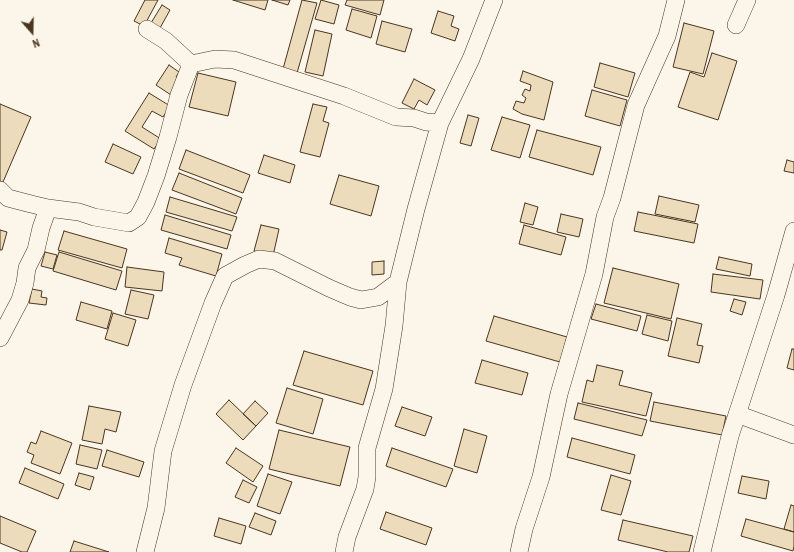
<!DOCTYPE html>
<style>
body{margin:0}
#map{position:relative;width:794px;height:552px;overflow:hidden;background:#fbf6e9;font-family:"Archivo Narrow",sans-serif}
canvas{display:block}
.north{position:absolute;left:12px;top:12px;width:40px;height:40px;-webkit-text-stroke:3px #fbf6e9;paint-order:stroke;rotate:160deg;font-size:11px;font-weight:700;line-height:16px;text-align:center;color:#4a3520}
.north::after{content:'';display:block;margin:auto;width:14px;height:18px;background:#4a3520;clip-path:polygon(50% 0,100% 100%,50% 72%,0 100%)}
</style>
<div id="map">
<canvas width="794" height="552"></canvas>
<div class="north">N</div>
</div>
<script>
const ctx = document.querySelector('canvas').getContext('2d');
ctx.lineJoin = 'round';
function paint(path, color) { ctx.fillStyle = color; ctx.fill(path, 'evenodd'); }
const shape = rows => new Path2D(rows.map(r => 'M' + r).join(''));
function trace(path, color, width, dash) { ctx.strokeStyle = color; ctx.lineWidth = width; ctx.lineCap = dash ? 'butt' : 'round'; ctx.setLineDash(dash || []); ctx.stroke(path); }
const building = shape([
 [145,0,158,0,144,26,134,21,145,0],
 [233,0,268,0,265,10,233,0],
 [272,0,290,0,288,5,272,0],
 [302,0,317,3,297,73,283,69,302,0],
 [321,0,339,5,334,24,315,19,321,0],
 [347,0,384,0,380,15,345,5,347,0],
 [162,5,170,10,160,28,151,23,162,5],
 [352,9,377,16,371,38,346,30,352,9],
 [438,11,454,16,451,26,459,29,455,41,431,33,438,11],
 [382,21,412,29,405,52,376,44,382,21],
 [684,23,714,31,703,74,673,67,684,23],
 [315,30,332,34,323,76,305,72,315,30],
 [712,53,737,61,718,120,678,107,690,72,704,77,712,53],
 [600,63,635,73,628,97,594,87,600,63],
 [169,65,179,72,176,77,181,80,171,95,156,85,169,65],
 [523,71,553,82,544,120,522,114,513,109,516,101,524,103,526,98,522,95,525,89,530,91,531,85,520,81,523,71],
 [198,73,236,82,228,116,189,107,198,73],
 [414,79,435,90,427,105,419,100,414,109,402,103,414,79],
 [592,90,627,100,620,126,585,116,592,90],
 [149,93,170,106,163,117,152,111,142,127,161,139,154,149,125,131,149,93],
 [0,104,31,117,3,182,0,181,0,104],
 [313,104,327,107,323,121,329,123,320,157,300,152,313,104],
 [468,115,479,118,471,146,460,143,468,115],
 [502,117,530,125,520,158,491,150,502,117],
 [537,130,601,147,593,175,529,157,537,130],
 [113,144,141,157,133,174,105,162,113,144],
 [186,150,250,175,243,193,179,169,186,150],
 [264,155,295,165,290,183,258,173,264,155],
 [787,160,794,162,794,173,784,171,787,160],
 [179,173,242,198,236,214,172,190,179,173],
 [339,175,379,186,371,216,330,204,339,175],
 [659,196,699,205,695,222,655,214,659,196],
 [170,197,237,217,232,231,166,212,170,197],
 [525,203,538,207,533,225,520,222,525,203],
 [638,212,698,224,694,243,634,231,638,212],
 [561,214,583,219,579,237,557,232,561,214],
 [165,215,231,235,227,249,161,230,165,215],
 [261,225,279,229,273,256,254,251,261,225],
 [524,225,566,237,561,255,519,244,524,225],
 [0,230,7,232,2,250,0,250,0,230],
 [64,231,127,249,122,268,58,250,64,231],
 [169,238,222,254,216,276,179,265,182,258,165,253,169,238],
 [45,252,57,255,53,269,41,266,45,252],
 [59,252,122,271,116,290,53,271,59,252],
 [719,257,752,264,750,276,716,269,719,257],
 [384,261,384,274,372,275,372,262,384,261],
 [127,267,164,272,162,291,125,287,127,267],
 [613,268,679,284,671,319,604,303,613,268],
 [713,274,763,280,760,299,711,292,713,274],
 [32,289,42,291,41,297,47,298,46,305,29,303,32,289],
 [131,290,154,295,148,319,125,314,131,290],
 [734,299,746,302,742,315,730,311,734,299],
 [81,302,112,311,107,329,76,320,81,302],
 [596,304,641,316,637,331,591,319,596,304],
 [113,313,136,320,128,346,105,339,113,313],
 [647,315,672,321,668,341,642,334,647,315],
 [494,316,567,337,560,362,486,341,494,316],
 [677,318,702,324,697,345,703,346,699,363,668,356,677,318],
 [792,349,794,349,794,370,787,368,792,349],
 [304,351,373,371,363,405,293,385,304,351],
 [482,360,528,373,522,395,475,383,482,360],
 [597,365,623,371,619,385,652,393,646,416,582,402,587,380,593,382,597,365],
 [287,388,323,399,313,434,276,423,287,388],
 [229,400,256,426,243,440,216,414,229,400],
 [255,401,268,413,256,426,243,414,255,401],
 [654,402,726,416,722,435,650,421,654,402],
 [578,403,647,420,642,436,574,419,578,403],
 [89,406,121,412,116,432,105,429,102,444,82,440,89,406],
 [402,407,432,417,425,436,395,426,402,407],
 [464,429,487,436,477,473,454,466,464,429],
 [279,430,350,447,340,486,269,469,279,430],
 [41,431,72,443,60,474,31,463,34,455,27,452,31,442,36,444,41,431],
 [572,438,635,455,630,474,567,457,572,438],
 [80,445,102,450,97,469,76,464,80,445],
 [236,448,263,466,253,482,226,463,236,448],
 [392,448,453,469,446,487,386,466,392,448],
 [107,450,144,462,139,477,102,466,107,450],
 [25,468,64,484,58,499,19,483,25,468],
 [79,473,94,477,90,490,75,485,79,473],
 [268,474,292,482,280,514,257,506,268,474],
 [611,475,631,481,621,515,601,510,611,475],
 [742,476,769,481,766,499,738,493,742,476],
 [243,480,257,487,249,503,235,497,243,480],
 [791,505,794,506,794,532,784,529,791,505],
 [386,512,432,528,426,545,380,529,386,512],
 [255,513,276,521,271,535,249,527,255,513],
 [0,516,36,531,27,552,22,552,0,543,0,516],
 [219,518,246,526,241,544,214,536,219,518],
 [746,519,794,532,794,546,793,551,741,536,746,519],
 [623,520,693,536,689,552,668,552,618,540,623,520],
 [74,541,109,552,70,552,74,541]
]);
paint(building, '#ecdcbc');
trace(building, '#4a3520', 1);
const minor = shape([
 [736,25,747,0],
 [147,29,166,41,191,64],
 [191,64,215,59,234,60,344,96,396,117,414,118,426,122,440,123],
 [0,190,8,198,31,204,48,208,79,212,94,217,129,223,138,217,146,202,156,176,168,137,179,95,191,64],
 [0,338,20,300,25,283,27,268,36,250,41,228,48,208],
 [737,414,794,435],
 [145,552,156,508,163,451,183,385,213,303,225,276,245,265,259,259,275,261,329,288,350,297,361,300,378,297,398,282],
 [344,552,347,537,365,489,367,477,367,448,384,389,394,326,398,282,416,209,440,123,471,59,494,0],
 [519,552,524,529,541,477,559,394,594,274,605,217,612,198,636,105,667,36,676,0],
 [702,552,730,436,776,295,794,231]
]);
trace(minor, '#4a3520', 18);
trace(minor, '#fbf6e9', 17);
</script>
